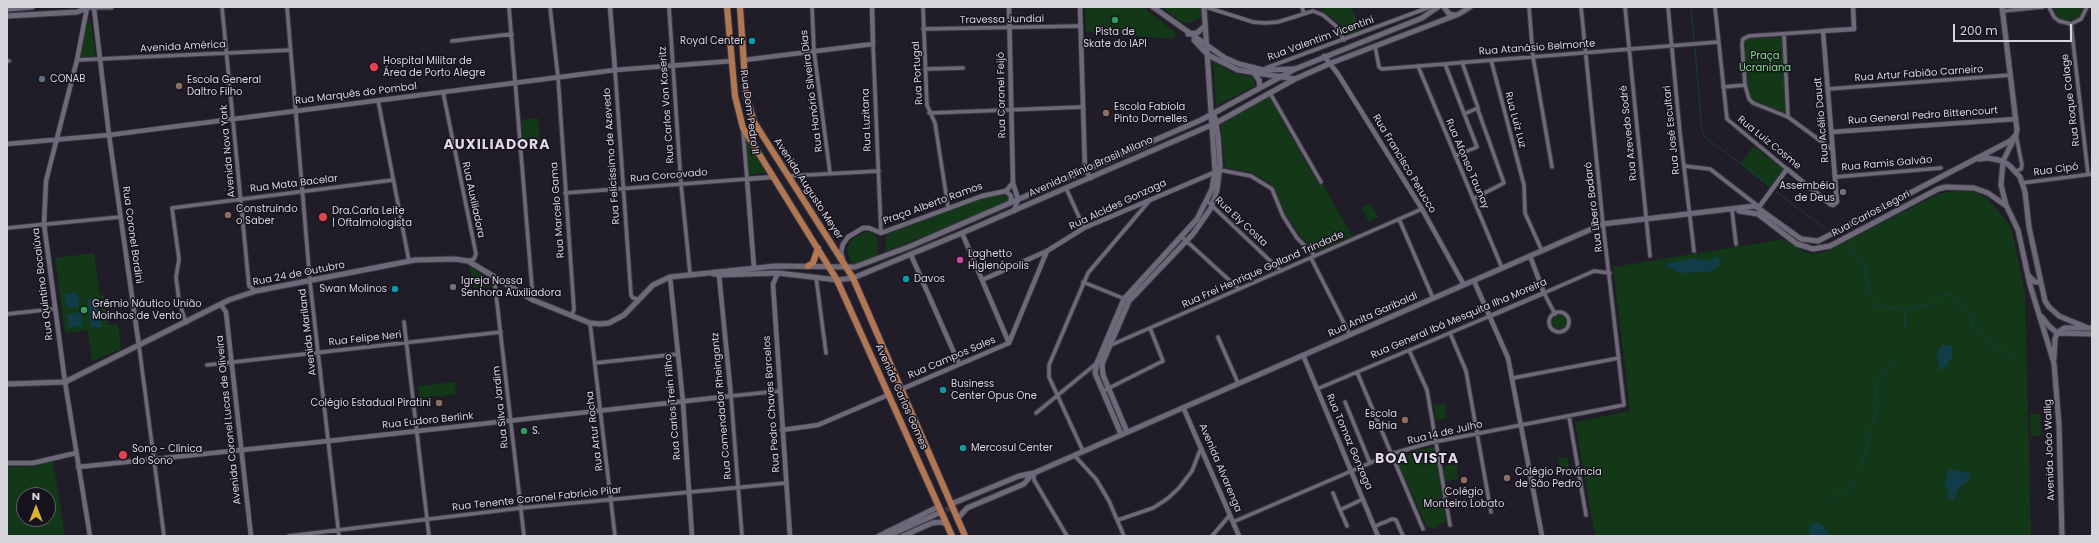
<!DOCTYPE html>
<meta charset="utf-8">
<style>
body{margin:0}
#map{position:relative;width:2099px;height:543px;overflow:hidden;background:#201c28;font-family:Poppins,sans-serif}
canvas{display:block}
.frame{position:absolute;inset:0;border:8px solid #d7d4dc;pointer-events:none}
.north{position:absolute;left:16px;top:487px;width:40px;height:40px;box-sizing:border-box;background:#17131e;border:1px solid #64606a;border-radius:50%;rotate:0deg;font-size:11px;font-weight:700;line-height:16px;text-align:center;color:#d7d4dc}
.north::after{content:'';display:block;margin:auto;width:14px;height:18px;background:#d9b334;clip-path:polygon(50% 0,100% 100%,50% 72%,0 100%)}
.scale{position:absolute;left:1953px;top:24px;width:119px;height:18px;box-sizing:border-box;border:2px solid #d7d4dc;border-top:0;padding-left:5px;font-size:12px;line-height:14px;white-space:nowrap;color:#d7d4dc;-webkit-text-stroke:3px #17131e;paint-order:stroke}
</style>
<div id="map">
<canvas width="2099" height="543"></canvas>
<div class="frame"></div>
<div class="north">N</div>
<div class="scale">200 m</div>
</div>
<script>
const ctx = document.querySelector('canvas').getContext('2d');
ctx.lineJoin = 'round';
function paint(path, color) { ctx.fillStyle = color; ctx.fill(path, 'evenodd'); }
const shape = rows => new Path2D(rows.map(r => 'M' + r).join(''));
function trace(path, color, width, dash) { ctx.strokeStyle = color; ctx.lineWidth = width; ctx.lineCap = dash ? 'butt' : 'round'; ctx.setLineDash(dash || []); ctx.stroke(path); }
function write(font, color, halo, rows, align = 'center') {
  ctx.font = font + ' Poppins,sans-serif'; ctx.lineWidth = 3; ctx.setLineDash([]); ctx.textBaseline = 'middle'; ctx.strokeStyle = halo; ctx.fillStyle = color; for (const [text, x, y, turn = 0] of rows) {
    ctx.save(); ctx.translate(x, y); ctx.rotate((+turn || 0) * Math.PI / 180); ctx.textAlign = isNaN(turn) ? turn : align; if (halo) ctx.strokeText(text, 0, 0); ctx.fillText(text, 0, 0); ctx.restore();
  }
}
paint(shape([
 [1085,7,1143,7,1177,34,1174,39,1086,32],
 [1161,7,1201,7,1201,17,1190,23,1183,23],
 [1328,7,1351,7,1361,30,1347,36,1340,24,1329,15,1319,11],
 [2053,7,2084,7,2079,17,2069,21,2060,19],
 [90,19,96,56,79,58,88,21],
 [1783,37,1787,114,1758,104,1751,99,1747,86,1744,39],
 [1213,61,1232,73,1254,77,1255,86,1216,106],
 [1269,97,1318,184,1322,182,1352,236,1316,252,1301,237,1285,213,1274,187,1252,172,1225,168,1221,124],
 [538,118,540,143,524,145,521,120],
 [746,142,767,170,765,173,749,174],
 [1754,146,1784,170,1770,188,1740,164],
 [1959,190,1974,192,1988,199,2006,220,2012,231,2025,295,2031,536,1595,536,1575,422,1630,411,1613,267,1783,239,1804,252,1812,254,1825,252,1938,194],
 [1003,193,1009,196,1009,200,1007,204,886,251,886,233,990,195],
 [1370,203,1378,217,1369,222,1361,208],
 [864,232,871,232,875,235,878,242,877,254,875,258,855,263,851,262,847,249,852,239],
 [94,253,100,295,104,295,108,325,118,324,121,349,92,361,88,330,65,333,55,258],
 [470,267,488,279,491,287,473,288],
 '1552 322a7 7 0 1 1 14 0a7 7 0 1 1-14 0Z',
 [455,382,456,394,419,398,418,386],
 [1445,403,1447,418,1436,420,1434,405],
 [2030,414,2040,414,2041,436,2031,436],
 [1434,447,1446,520,1435,529,1427,527,1396,459,1414,451],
 [1567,457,1571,475,1562,477,1558,458],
 [53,460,65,536,7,536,7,467,33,466],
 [24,495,48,495,48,519,24,519],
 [1457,464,1458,479,1445,482,1442,467]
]), '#123817');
paint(shape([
 [1716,256,1721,261,1720,264,1715,269,1707,272,1678,273,1664,264,1695,258,1708,261],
 [73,292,78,294,79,307,68,308,65,304,66,300,64,296,66,293,71,294],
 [98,298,102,327,91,328,87,299],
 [81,312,83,326,69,328,67,314],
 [1943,345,1951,345,1953,357,1942,370,1940,370,1937,353,1939,348],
 [1952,469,1970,474,1970,480,1961,485,1953,500,1950,499,1945,482,1948,472],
 [1817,522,1822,525,1830,536,1809,536,1810,525]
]), '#113d49');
trace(shape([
 [1691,7,1694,41],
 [1695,48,1702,131,1705,137,1768,184],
 [1776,192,1825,228],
 [1851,244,1855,256,1864,266,1870,296,1876,305,1904,310,1905,329],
 [1904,310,1931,304,1944,295,1954,295,1962,309,1972,315,1972,325,1977,333,2015,359],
 [1861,470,1878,404,1876,392,1878,380,1898,355],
 [1828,501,1859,481]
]), '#113d49', 1);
trace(shape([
 [939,513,955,506]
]), '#3b3843', 5, [5, 2.5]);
const minor = shape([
 [222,7,249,286,256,291],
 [287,7,310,282,339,536],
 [509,7,533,300],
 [550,7,558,77,574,310,571,316],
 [669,7,681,184,690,273],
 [812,7,814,51,830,173],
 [923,7,927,105,935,123,948,207],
 [1206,7,1253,22,1265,23,1278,22,1313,11,1323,15,1336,26,1344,40],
 [1302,7,1304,14],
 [1529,7,1533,57,1552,167],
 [1625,7,1650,256],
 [1668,7,1680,133,1694,251],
 [1715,7,1727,119,1787,169],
 [2049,7,2054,17,2059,21,2071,24,2081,19,2087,7],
 [2003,11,2043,7],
 [2071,24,2088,174],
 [923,29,1081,26],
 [1823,31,1749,36,1743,39,1742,44,1745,85,1749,99,1753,103,1788,117,1833,150],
 [1784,34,1788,117],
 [452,41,512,34],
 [873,44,881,233],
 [1375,46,1379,67,1382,69,1718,42],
 [77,60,291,50],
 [1491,60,1524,185,1525,213,1542,251],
 [7,61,9,61],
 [1462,62,1478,108,1464,114],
 [1445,64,1477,147,1455,156],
 [1418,66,1502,268],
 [1266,68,1430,7],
 [925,69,963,68],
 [615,70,631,295,633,298,638,299],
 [1723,87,1745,85],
 [1828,89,2011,75],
 [443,92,476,254,474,259,468,261],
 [1270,93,1321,182],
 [378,100,409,261],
 [929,113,1083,107],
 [1684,166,1710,169,1758,206],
 [1220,170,1251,176,1272,189,1283,216,1297,238,1315,256],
 [2016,171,2021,169,2022,165,2016,135],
 [789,176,879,171],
 [1835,177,1941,168],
 [2022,183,2092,174],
 [1066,188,1084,228],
 [565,193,747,179,743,131],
 [1473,199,1504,183,1478,110],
 [1207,201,1281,271],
 [1732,210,1736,244],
 [1399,219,1433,298],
 [7,228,120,217],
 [1182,237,1239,289],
 [1311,258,1350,335],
 [494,277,524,536],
 [816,277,826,353],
 [1083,282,1125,299],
 '1549 322a10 10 0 1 1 20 0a10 10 0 1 1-20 0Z',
 [7,314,54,309],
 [1555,314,1544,293,1594,271,1610,273],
 [404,322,429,536],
 [186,323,179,301,176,277,179,259,172,208,393,180],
 [590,323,615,536],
 [1450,333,1466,371,1491,512],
 [1218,337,1238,383],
 [1111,345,1422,209],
 [139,346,164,536],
 [1409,350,1427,390,1450,525],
 [595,363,678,354],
 [207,365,501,332],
 [1357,372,1423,529],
 [1513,378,1619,358],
 [1317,389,1490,316],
 [1103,391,1163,361,1150,328],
 [1345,402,1370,463],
 [1036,413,1097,363],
 [1569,416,1586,515],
 [1083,451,1049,377,1049,365,1088,273,1150,200],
 [1074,455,1096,479,1109,501,1124,536],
 [1034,473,1034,480,1067,536],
 [1333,493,1340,510],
 [1118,520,1153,508,1167,499,1179,488,1192,471,1201,448],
 [1233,522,1391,454,1429,443,1624,405,1603,224,1581,7],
 [1383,523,1392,519,1396,520,1403,536],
 [1347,526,1340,510,1363,499],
 [1374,527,1382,523],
 [289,536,521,508,786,483],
 [742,536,731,396,780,391],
 [1212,536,1230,515]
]);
const tertiary = shape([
 [610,7,615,70],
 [1009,7,1013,183,1018,199,1014,211],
 [1080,7,1085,170,1091,178],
 [87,8,77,60,46,181,44,224,65,382,90,536],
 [94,8,109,135,139,346],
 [1324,56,1338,74,1422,209,1464,285],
 [744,60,873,44,872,7],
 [1832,132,2016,119],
 [7,144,109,135,615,70,732,61],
 [1006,191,1011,196,1011,202],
 [1759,207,1787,169,1830,204,1833,205,1837,202,1823,31,1854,29,1853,7],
 [962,233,1009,343],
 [911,255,959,364],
 [843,260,841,252,843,244,848,237,863,228,869,228,881,233,982,196,1006,191,1013,183],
 [754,268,747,179,774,177],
 [778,273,773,284,790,536],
 [670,277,683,402,692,536],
 [982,280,1047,251,1084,228,1218,171],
 [1474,281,1508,358,1542,536],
 [221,305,226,312,251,536],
 [1490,316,1544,293,1530,256],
 [1009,343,1047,251],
 [1303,355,1378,536],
 [902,389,1009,343],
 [1183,407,1239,536],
 [782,430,818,425,888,395],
 [7,463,33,463,76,453],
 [78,467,328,441,731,396,719,275]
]);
const secondary = shape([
 [85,7,111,7],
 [1153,7,1225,58,1239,64,1263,70,1294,69],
 [1444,7,1449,14,1454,15],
 [2002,7,2017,130,2016,135,2003,161,2001,185,2006,205,2018,230,2030,285,2054,363,2059,425,2062,536],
 [7,9,32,7],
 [7,16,77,12,87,8],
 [1188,34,1197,33,1205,26],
 [1194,40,1208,55,1238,70,1295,79],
 [1254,73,1259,80,1260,88],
 [1979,159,1988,158,2003,161,2010,166,2020,177,2025,192,2029,227,2045,301,2049,307,2059,316,2088,328],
 [1739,211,1758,214,1797,244,1813,249,1830,246,1938,189,1946,187,1974,188,1988,193,2005,205],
 [711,273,719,275,778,273,837,280,853,278,962,233,1216,123,1295,79,1331,63,1459,14,1470,7],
 [2028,275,2035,282,2040,282],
 [2042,317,2049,326,2057,333,2092,334],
 [2057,333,2064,328,2092,328],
 [2054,358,2055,339,2057,333],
 [7,384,65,382,229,300,256,291,415,260,455,259,468,261,533,300,590,323,600,324,609,323,624,315,653,285,670,277,776,266,855,267,911,246,1201,120,1295,69,1422,18,1438,7],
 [1127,432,1103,375,1102,364,1129,301,1193,234,1211,208,1217,190,1220,165,1218,136,1215,118,1213,114],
 [1121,434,1095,373,1097,363,1124,299,1197,219,1212,189,1215,171,1204,7],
 [951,504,1019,476,1034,473,1603,224,1755,206,1801,239,1818,241,2010,141,2016,135],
 [957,519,967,508,1024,484,1032,474],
 [879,536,938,507],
 [888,536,939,513],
 [903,536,932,523,940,522,946,524]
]);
const primary = shape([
 [727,7,735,96,743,128,837,280,952,536],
 [740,7,746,94,754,122,853,278,965,536],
 [808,266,813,263,818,248]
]);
trace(minor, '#3b3742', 5.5);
trace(tertiary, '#3b3742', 6);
trace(secondary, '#3b3742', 7);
trace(primary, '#3b3742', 8);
trace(minor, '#6e6978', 3.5);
trace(tertiary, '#6e6978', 4.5);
trace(secondary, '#6e6978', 5);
trace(primary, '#b17753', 6);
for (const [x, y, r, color] of [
 [1115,20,4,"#2e9e5b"],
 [752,41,4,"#0f9aa8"],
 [374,67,5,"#e0444e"],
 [42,79,4,"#5c6f8a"],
 [179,86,4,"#8d6e63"],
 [1106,113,4,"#8d6e63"],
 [1843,192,4,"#6b7280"],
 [228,215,4,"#8d6e63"],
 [323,217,5,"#e0444e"],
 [960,260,4,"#d1479c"],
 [906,279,4,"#0f9aa8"],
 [453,287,4,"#6b7280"],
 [395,289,4,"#0f9aa8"],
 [84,310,4,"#2e9e5b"],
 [943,390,4,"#0f9aa8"],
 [439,403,4,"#8d6e63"],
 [1405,420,4,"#8d6e63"],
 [524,431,4,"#2e9e5b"],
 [963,448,4,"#0f9aa8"],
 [123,455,5,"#e0444e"],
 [1507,478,4,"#8d6e63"],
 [1464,480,4,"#8d6e63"]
]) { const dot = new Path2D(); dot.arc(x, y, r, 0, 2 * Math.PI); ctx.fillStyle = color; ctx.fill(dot); trace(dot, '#17131e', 1.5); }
write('10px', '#d7d4dc', '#17131e', [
 ["Travessa Jundiaí",1002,20,-1],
 ["Rua Valentim Vicentini",1321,39,-20],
 ["Avenida América",183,47,-3],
 ["Rua Atanásio Belmonte",1537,48,-4],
 ["Rua Portugal",918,73,-93],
 ["Rua Artur Fabião Carneiro",1919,74,-4],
 ["Rua Honório Silveira Dias",812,91,-97],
 ["Rua Marquês do Pombal",356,94,-7],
 ["Rua Coronel Feijó",1002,95,-91],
 ["Rua Roque Calage",2071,100,-97],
 ["Rua Carlos Von Koseritz",667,105,-94],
 ["Rua Dom Pedro II",749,112,82],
 ["Rua General Pedro Bittencourt",1923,116,-4],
 ["Rua Luzitana",867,120,-92],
 ["Rua Luiz Luz",1515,120,75],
 ["Rua Acélio Daudt",1822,120,-95],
 ["Rua José Escultari",1672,130,-96],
 ["Rua Azevedo Sodré",1629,133,-96],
 ["Rua Luiz Cosme",1769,143,39],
 ["Avenida Nova York",228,151,-95],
 ["Rua Felicíssimo de Azevedo",612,156,-94],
 ["Rua Francisco Petucco",1404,164,59],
 ["Rua Afonso Taunay",1467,164,67],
 ["Rua Ramis Galvão",1887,164,-5],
 ["Avenida Plínio Brasil Milano",1091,167,-24],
 ["Rua Cipó",2056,170,-8],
 ["Rua Corcovado",669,176,-5],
 ["Rua Mata Bacelar",294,184,-7],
 ["Avenida Augusto Meyer",808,189,57],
 ["Rua Auxiliadora",473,200,78],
 ["Praça Alberto Ramos",933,204,-20],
 ["Rua Alcídes Gonzaga",1118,205,-25],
 ["Rua Líbero Badaró",1594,207,-97],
 ["Rua Marcelo Gama",558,210,-94],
 ["Rua Carlos Legori",1871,214,-28],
 ["Rua Ely Costa",1241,222,43],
 ["Rua Coronel Bordini",132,235,82],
 ["Rua Frei Henrique Golland Trindade",1263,270,-24],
 ["Rua 24 de Outubro",299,274,-11],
 ["Rua Quintino Bocaiúva",43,284,-97],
 ["Rua Anita Garibaldi",1373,315,-24],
 ["Rua General Ibá Mesquita Ilha Moreira",1459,319,-23],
 ["Avenida Mariland",308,332,-97],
 ["Rua Felipe Neri",365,339,-6],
 ["Rua Campos Sales",952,358,-23],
 ["Avenida Carlos Gomes",901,397,66],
 ["Rua Pedro Chaves Barcelos",772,404,-94],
 ["Rua Comendador Rheingantz",722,406,-95],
 ["Rua Silva Jardim",501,407,-96],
 ["Rua Carlos Trein Filho",673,407,-95],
 ["Avenida Coronel Lucas de Oliveira",229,420,-96],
 ["Rua Eudoro Berlink",428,421,-6],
 ["Rua Artur Rocha",595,431,-97],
 ["Rua 14 de Julho",1445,433,-13],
 ["Rua Tomaz Gonzaga",1349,442,67],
 ["Avenida João Wallig",2050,450,-92],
 ["Avenida Alvarenga",1220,468,67],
 ["Rua Tenente Coronel Fabricio Pilar",537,499,-6]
]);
write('10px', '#d7d4dc', '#17131e', [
 ["Pista de",1115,32,"center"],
 ["Skate do IAPI",1115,44,"center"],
 ["Royal Center",744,41,"right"],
 ["Hospital Militar de",383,61],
 ["Área de Porto Alegre",383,73],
 ["CONAB",50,79],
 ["Escola General",187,80],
 ["Daltro Filho",187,92],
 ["Escola Fabíola",1114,107],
 ["Pinto Dornelles",1114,119],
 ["Assembéia",1835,186,"right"],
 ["de Deus",1835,198,"right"],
 ["Construindo",236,209],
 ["o Saber",236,221],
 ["Dra.Carla Leite",332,211],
 ["| Oftalmologista",332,223],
 ["Laghetto",968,254],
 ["Higienópolis",968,266],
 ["Davos",914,279],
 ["Igreja Nossa",461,281],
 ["Senhora Auxiliadora",461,293],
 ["Swan Molinos",387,289,"right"],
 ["Grêmio Náutico União",92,304],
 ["Moinhos de Vento",92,316],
 ["Business",951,384],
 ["Center Opus One",951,396],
 ["Colégio Estadual Piratini",431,403,"right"],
 ["Escola",1397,414,"right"],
 ["Bahia",1397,426,"right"],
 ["S.",532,431],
 ["Mercosul Center",971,448],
 ["Sono - Clínica",132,449],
 ["do Sono",132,461],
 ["Colégio Província",1515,472],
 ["de São Pedro",1515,484],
 ["Colégio",1464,492,"center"],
 ["Monteiro Lobato",1464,504,"center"]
], 'left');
write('10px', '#7ee388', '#17131e', [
 ["Praça",1765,56],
 ["Ucraniana",1765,68]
]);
ctx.letterSpacing = '1px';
write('bold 14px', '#ded8e9', '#17131e', [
 ["AUXILIADORA",497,145],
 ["BOA VISTA",1417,459]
]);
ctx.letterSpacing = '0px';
</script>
